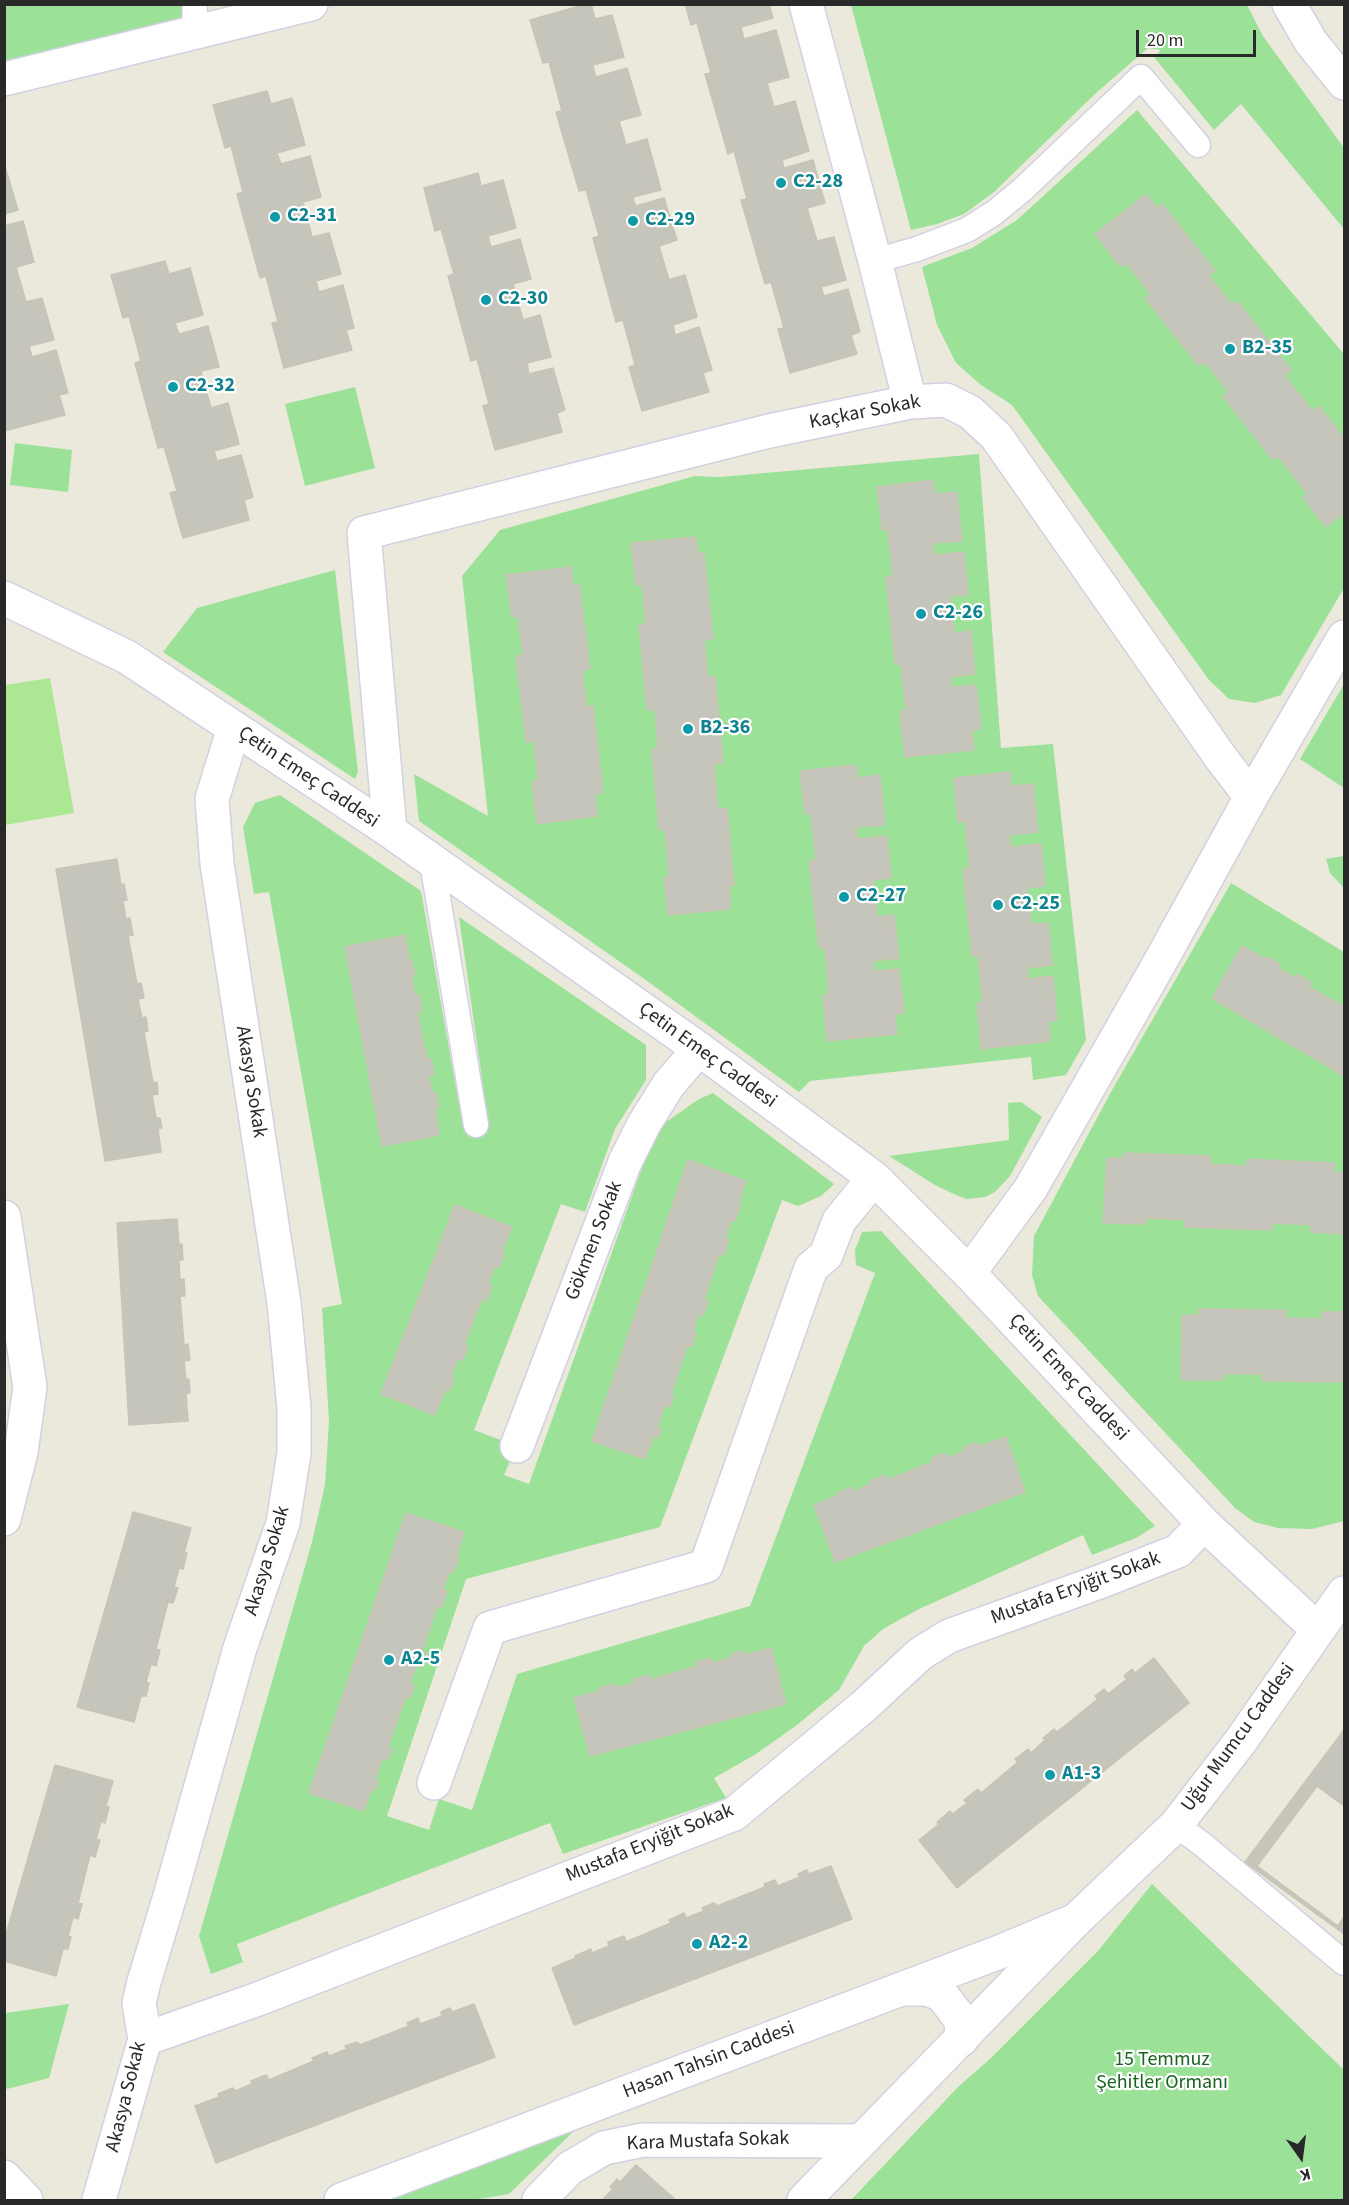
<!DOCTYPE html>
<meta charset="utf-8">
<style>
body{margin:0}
#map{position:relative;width:1349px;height:2205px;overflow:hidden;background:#ebe9db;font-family:"Source Sans 3",sans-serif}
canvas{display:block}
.frame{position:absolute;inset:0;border:6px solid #292929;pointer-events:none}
.north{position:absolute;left:1271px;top:2127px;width:60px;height:60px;-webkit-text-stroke:4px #fff;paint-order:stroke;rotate:166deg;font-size:16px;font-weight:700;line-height:24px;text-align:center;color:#292929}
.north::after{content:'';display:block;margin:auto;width:21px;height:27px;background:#292929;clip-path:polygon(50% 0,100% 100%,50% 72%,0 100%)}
.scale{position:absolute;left:1136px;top:30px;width:120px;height:27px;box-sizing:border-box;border:3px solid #292929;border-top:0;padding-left:8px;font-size:18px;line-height:21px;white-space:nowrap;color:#292929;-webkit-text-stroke:4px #fff;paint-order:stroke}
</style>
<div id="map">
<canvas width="1349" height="2205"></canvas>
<div class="frame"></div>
<div class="north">K</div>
<div class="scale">20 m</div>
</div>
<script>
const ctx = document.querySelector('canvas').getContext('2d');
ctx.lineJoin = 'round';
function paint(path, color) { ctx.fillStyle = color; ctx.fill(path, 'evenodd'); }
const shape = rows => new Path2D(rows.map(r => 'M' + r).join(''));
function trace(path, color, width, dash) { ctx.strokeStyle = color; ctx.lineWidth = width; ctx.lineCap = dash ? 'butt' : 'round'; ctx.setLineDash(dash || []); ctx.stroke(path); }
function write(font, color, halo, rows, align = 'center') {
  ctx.font = font + ' "Source Sans 3",sans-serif'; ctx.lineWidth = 4.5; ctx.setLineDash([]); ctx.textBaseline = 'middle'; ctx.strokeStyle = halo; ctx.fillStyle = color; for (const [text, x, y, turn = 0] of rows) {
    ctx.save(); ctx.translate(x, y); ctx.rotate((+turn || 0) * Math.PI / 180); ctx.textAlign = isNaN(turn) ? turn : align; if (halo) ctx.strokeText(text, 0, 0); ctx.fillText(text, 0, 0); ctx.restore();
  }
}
paint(shape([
 [5,5,195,5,194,34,5,79],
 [851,5,1247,5,1263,36,1344,148,1344,229,1241,104,1214,130,1154,57,1161,50,1148,48,1096,93,994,192,964,214,937,224,911,230],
 [1137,110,1344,354,1344,588,1281,695,1255,703,1229,699,1209,680,1012,405,981,385,956,363,937,325,922,267,972,248,1017,220],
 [355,387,375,468,305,486,285,404],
 [15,443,72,450,68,492,10,485],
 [979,454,1001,748,1053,744,1086,1040,1066,1075,1033,1080,1031,1057,810,1081,799,1092,643,978,419,821,414,774,488,816,462,576,500,530,695,476,720,477],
 [335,570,358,772,355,779,163,652,197,608],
 [1344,684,1344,788,1300,759],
 [280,795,421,891,463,1127,488,1121,459,917,646,1045,646,1080,615,1129,585,1212,561,1204,474,1430,517,1446,504,1475,529,1484,656,1129,699,1099,713,1093,834,1184,821,1196,798,1206,782,1200,660,1527,466,1579,387,1816,429,1830,439,1799,472,1810,517,1674,750,1606,875,1273,856,1265,855,1250,862,1232,881,1231,1155,1526,1136,1538,1092,1555,1083,1535,917,1610,883,1629,864,1646,839,1690,797,1725,756,1754,714,1778,726,1798,563,1854,550,1823,237,1944,243,1962,211,1974,199,1936,312,1542,325,1485,329,1421,322,1308,342,1304,269,892,254,894,243,827,255,803],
 [1343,856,1344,856,1344,888,1330,873,1326,859],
 [1231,883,1344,952,1344,1521,1312,1529,1278,1528,1254,1522,1235,1508,1038,1296,1032,1275,1034,1236,1112,1090],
 [1021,1102,1042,1117,1010,1176,995,1192,985,1197,967,1199,956,1195,935,1185,889,1156,1009,1140,1008,1103],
 [1152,1884,1344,2070,1344,2200,851,2200,959,2086,991,2058,1098,1951],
 [69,2004,49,2078,7,2089,4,2085,5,2013],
 [581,2124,509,2194,473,2200,381,2200]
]), '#9ce198');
paint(shape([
 [50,678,74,813,5,825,5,685]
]), '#ace894');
const building = shape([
 [587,4,591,4,595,19,612,15,624,57,593,65,594,71,596,77,627,68,641,115,619,121,626,145,647,139,661,190,633,197,634,202,636,206,664,198,677,240,659,246,669,280,685,275,697,317,673,325,675,335,699,327,712,370,703,373,709,392,642,411,629,367,635,365,623,320,616,322,593,238,599,236,586,190,579,191,556,112,562,111,549,62,543,63,530,20,587,4],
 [685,4,769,4,773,18,741,27,744,39,776,30,789,77,767,83,774,107,795,101,809,151,782,160,784,168,813,160,825,203,807,208,817,241,834,237,846,280,821,287,824,296,848,289,860,332,851,335,857,354,790,373,778,329,784,328,771,282,765,284,741,200,747,199,734,151,728,154,705,74,711,73,697,23,691,25,685,4],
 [267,91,271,104,292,98,305,145,277,153,279,159,281,164,310,156,321,197,303,202,312,237,329,233,341,274,316,281,319,292,343,285,354,328,346,330,352,350,284,368,272,323,278,322,266,276,260,278,237,194,243,192,231,146,225,148,213,105,267,91],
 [4,163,18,210,4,214,4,163],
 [478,173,481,186,503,180,516,228,488,236,491,247,520,239,531,279,513,284,523,320,540,315,551,357,527,363,529,374,553,368,565,410,557,413,562,432,495,450,483,406,489,404,477,359,471,361,448,276,454,274,441,229,435,231,424,188,478,173],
 [1146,194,1157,208,1162,204,1215,271,1209,276,1232,305,1237,301,1291,370,1284,375,1312,411,1319,406,1344,438,1344,513,1326,527,1303,497,1308,494,1278,456,1273,460,1223,396,1229,392,1205,362,1199,366,1145,298,1151,294,1126,263,1121,267,1095,234,1146,194],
 [23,221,34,262,16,267,26,302,42,298,54,340,29,346,32,357,56,350,68,393,59,395,65,415,4,431,4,226,23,221],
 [165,261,169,274,190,268,203,315,175,323,179,334,208,326,219,367,201,371,211,408,228,403,239,444,214,451,217,461,241,455,253,497,244,500,249,520,183,538,170,493,177,491,164,447,158,448,135,363,141,361,129,316,123,318,111,275,165,261],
 [933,480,935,494,957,492,962,541,933,543,934,555,964,552,968,595,950,596,954,633,971,631,975,674,950,677,951,687,976,685,981,729,972,730,974,750,905,757,900,711,906,710,901,664,895,665,886,577,893,577,888,530,882,530,877,487,933,480],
 [696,537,698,554,704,553,713,639,704,640,708,677,715,676,723,763,714,764,718,809,727,808,734,886,729,886,730,909,668,915,664,877,669,876,665,829,659,830,652,749,658,748,655,710,647,710,639,624,646,624,642,585,636,585,631,543,696,537],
 [571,567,573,584,579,584,590,669,582,670,586,706,593,706,603,793,595,794,597,816,537,824,532,781,538,780,534,741,526,742,516,656,523,655,518,616,512,617,506,575,571,567],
 [856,765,858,778,880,775,885,825,856,827,857,839,887,836,891,878,873,880,877,917,894,915,899,958,873,961,874,971,899,969,904,1013,895,1014,897,1034,827,1041,823,995,829,994,825,948,819,948,809,861,816,860,811,813,805,814,800,771,856,765],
 [1010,772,1011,786,1033,784,1038,832,1009,835,1011,847,1041,844,1045,886,1027,888,1031,924,1048,923,1052,965,1027,968,1028,979,1053,976,1057,1020,1048,1022,1050,1041,981,1049,977,1003,983,1002,978,956,972,956,963,869,970,868,965,821,958,822,954,778,1010,772],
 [117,859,121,885,124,884,127,900,123,901,126,919,130,918,133,935,128,936,137,984,141,983,144,998,138,999,142,1018,146,1017,148,1031,144,1032,153,1083,157,1082,158,1094,152,1095,156,1118,160,1118,162,1128,158,1128,161,1152,105,1161,56,869,117,859],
 [405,935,409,961,412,960,415,976,411,977,415,996,419,995,422,1011,417,1012,427,1060,431,1059,434,1074,428,1075,433,1094,436,1093,439,1106,435,1108,439,1135,382,1146,345,947,405,935],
 [1242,946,1265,959,1267,957,1280,964,1278,968,1295,978,1297,974,1311,983,1309,987,1344,1007,1344,1076,1212,998,1242,946],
 [1124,1153,1210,1156,1210,1164,1247,1166,1247,1159,1335,1163,1334,1172,1344,1173,1344,1234,1310,1232,1311,1225,1273,1223,1272,1230,1185,1227,1185,1220,1146,1218,1145,1224,1103,1223,1107,1158,1123,1158,1124,1153],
 [688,1160,746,1181,738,1205,741,1205,735,1221,731,1220,725,1238,729,1239,724,1255,719,1254,704,1300,708,1301,703,1316,698,1314,693,1332,696,1333,692,1346,687,1346,671,1395,674,1396,670,1407,665,1405,657,1427,661,1428,658,1438,653,1437,645,1459,592,1441,688,1160],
 [455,1205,512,1227,502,1251,505,1252,499,1268,495,1266,488,1284,492,1285,486,1301,482,1299,464,1345,468,1346,463,1360,458,1359,451,1376,454,1378,450,1390,445,1390,435,1415,381,1394,455,1205],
 [177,1219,179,1245,182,1244,183,1260,179,1260,180,1280,184,1279,185,1296,180,1296,184,1345,188,1344,190,1360,184,1361,186,1380,189,1379,190,1392,186,1394,188,1421,129,1425,117,1223,177,1219],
 [1199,1309,1286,1310,1285,1318,1322,1319,1322,1312,1344,1312,1344,1382,1262,1381,1262,1374,1223,1374,1223,1380,1181,1380,1182,1315,1199,1315,1199,1309],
 [1006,1437,1025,1492,835,1562,814,1505,838,1496,837,1493,852,1487,854,1492,871,1484,870,1481,886,1475,887,1480,933,1462,931,1458,946,1453,948,1458,966,1450,964,1447,977,1443,980,1446,1006,1437],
 [133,1512,191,1528,184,1553,187,1553,183,1569,179,1568,174,1587,178,1588,173,1603,168,1602,156,1649,160,1650,156,1666,151,1664,146,1682,149,1683,146,1696,141,1696,134,1722,77,1707,133,1512],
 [406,1513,464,1532,456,1557,459,1558,453,1573,449,1572,443,1590,447,1591,442,1607,437,1606,422,1652,426,1653,421,1668,416,1666,410,1684,414,1686,410,1698,405,1698,388,1747,392,1748,388,1760,382,1758,375,1779,378,1781,375,1790,371,1789,364,1811,309,1793,406,1513],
 [771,1648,786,1704,590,1756,574,1698,599,1691,599,1688,614,1684,615,1688,634,1683,633,1679,649,1675,650,1680,697,1666,696,1662,711,1658,713,1663,731,1658,730,1654,743,1651,745,1655,771,1648],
 [1154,1658,1189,1703,957,1888,919,1840,939,1824,937,1822,950,1811,953,1814,959,1809,967,1803,964,1800,978,1789,981,1793,1018,1762,1015,1759,1028,1749,1031,1753,1045,1740,1043,1738,1054,1729,1057,1732,1098,1699,1095,1696,1104,1689,1108,1694,1127,1679,1124,1676,1132,1669,1135,1673,1154,1658],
 [1344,1730,1344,1934,1245,1862,1344,1730],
 [55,1765,113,1781,106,1806,109,1807,105,1823,101,1821,96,1840,100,1840,95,1857,90,1855,78,1903,82,1904,78,1919,73,1917,68,1936,71,1937,68,1949,63,1949,56,1976,4,1961,4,1941,55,1765],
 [1317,1786,1344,1806,1344,1917,1338,1926,1257,1866,1317,1786],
 [831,1866,852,1919,574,2025,552,1968,576,1958,575,1956,591,1949,592,1953,609,1946,608,1942,624,1936,626,1942,671,1923,669,1920,684,1913,686,1918,704,1911,702,1908,714,1903,717,1906,765,1887,764,1884,775,1880,778,1886,800,1877,798,1874,807,1870,809,1874,831,1866],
 [474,2004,495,2057,216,2163,195,2106,219,2097,218,2094,233,2088,235,2091,252,2084,251,2081,266,2075,269,2080,314,2061,312,2058,327,2052,329,2056,347,2049,345,2046,357,2042,360,2045,409,2026,407,2023,418,2018,420,2024,442,2016,441,2012,450,2008,452,2012,474,2004],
 [636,2165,676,2200,602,2200,613,2189,610,2187,617,2179,620,2182,636,2165]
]);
paint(building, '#c6c5bb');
trace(building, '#c6c5b5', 1.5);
const lane = shape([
 [194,34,195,4],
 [875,261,917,249,967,230,994,213,1022,190,1141,77,1198,145],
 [432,862,476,1125],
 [1176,1825,1202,1844,1344,1963]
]);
const street = shape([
 [806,4,875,261,910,402],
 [4,79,311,4],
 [390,831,364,533,769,431,910,402,946,400,970,412,996,436,1221,758,1251,797],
 [4,1217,30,1387,21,1452,4,1519],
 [969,1273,1031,1188,1159,964,1251,797,1344,637],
 [517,1446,625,1162,644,1124,669,1084,699,1049],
 [434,1783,490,1628,706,1566,811,1268,826,1255,839,1221,874,1178],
 [902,1989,927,1989,942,1995,961,2020,962,2039],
 [145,2039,258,1999,734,1814,864,1706,920,1654,949,1636,1102,1581,1178,1551,1204,1524],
 [4,2177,26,2200],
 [99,2200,145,2039,139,2003,144,1982,170,1896,240,1648,283,1523,294,1453,294,1408,284,1303,217,864,212,799,234,728],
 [341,2200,997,1953,1076,1920],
 [539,2200,570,2168,604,2148,643,2140,861,2141]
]);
const secondary = shape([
 [1289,4,1311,42,1344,83],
 [4,598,127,657,390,831,699,1049,874,1178,969,1273,1204,1524,1317,1629],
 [804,2200,1076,1920,1176,1825,1240,1742,1344,1593]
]);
trace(lane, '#d2d0e2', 27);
trace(street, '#d2d0e2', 36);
trace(secondary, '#d2d0e2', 36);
trace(lane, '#fff', 24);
trace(street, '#fff', 33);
trace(secondary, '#fff', 33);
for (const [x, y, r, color] of [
 [781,183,6,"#0f9aa8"],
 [275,217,6,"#0f9aa8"],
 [633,221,6,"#0f9aa8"],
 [486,300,6,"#0f9aa8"],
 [1230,349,6,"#0f9aa8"],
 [173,387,6,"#0f9aa8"],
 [921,614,6,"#0f9aa8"],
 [688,729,6,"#0f9aa8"],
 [844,897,6,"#0f9aa8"],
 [998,905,6,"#0f9aa8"],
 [389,1660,6,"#0f9aa8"],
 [1050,1775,6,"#0f9aa8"],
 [697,1944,6,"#0f9aa8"]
]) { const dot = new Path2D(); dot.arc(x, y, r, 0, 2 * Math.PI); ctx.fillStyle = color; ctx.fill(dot); trace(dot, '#fff', 2); }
write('bold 20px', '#0d838f', '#fff', [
 ["C2-28",793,183],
 ["C2-31",287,217],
 ["C2-29",645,221],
 ["C2-30",498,300],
 ["B2-35",1242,349],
 ["C2-32",185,387],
 ["C2-26",933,614],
 ["B2-36",700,729],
 ["C2-27",856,897],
 ["C2-25",1010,905],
 ["A2-5",401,1660],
 ["A1-3",1062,1775],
 ["A2-2",709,1944]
], 'left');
write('20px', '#292929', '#fff', [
 ["Kaçkar Sokak",865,413,-11],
 ["Çetin Emeç Caddesi",308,778,34],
 ["Çetin Emeç Caddesi",707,1056,36],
 ["Akasya Sokak",250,1082,81],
 ["Gökmen Sokak",595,1241,-69],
 ["Çetin Emeç Caddesi",1068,1378,47],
 ["Akasya Sokak",268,1561,-73],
 ["Mustafa Eryiğit Sokak",1076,1589,-20],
 ["Uğur Mumcu Caddesi",1239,1738,-54],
 ["Mustafa Eryiğit Sokak",650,1844,-22],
 ["Hasan Tahsin Caddesi",709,2061,-21],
 ["Akasya Sokak",127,2097,-76],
 ["Kara Mustafa Sokak",708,2142,-2]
]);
write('20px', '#1b6421', '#fff', [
 ["15 Temmuz",1162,2061],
 ["Şehitler Ormanı",1162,2084]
]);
</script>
